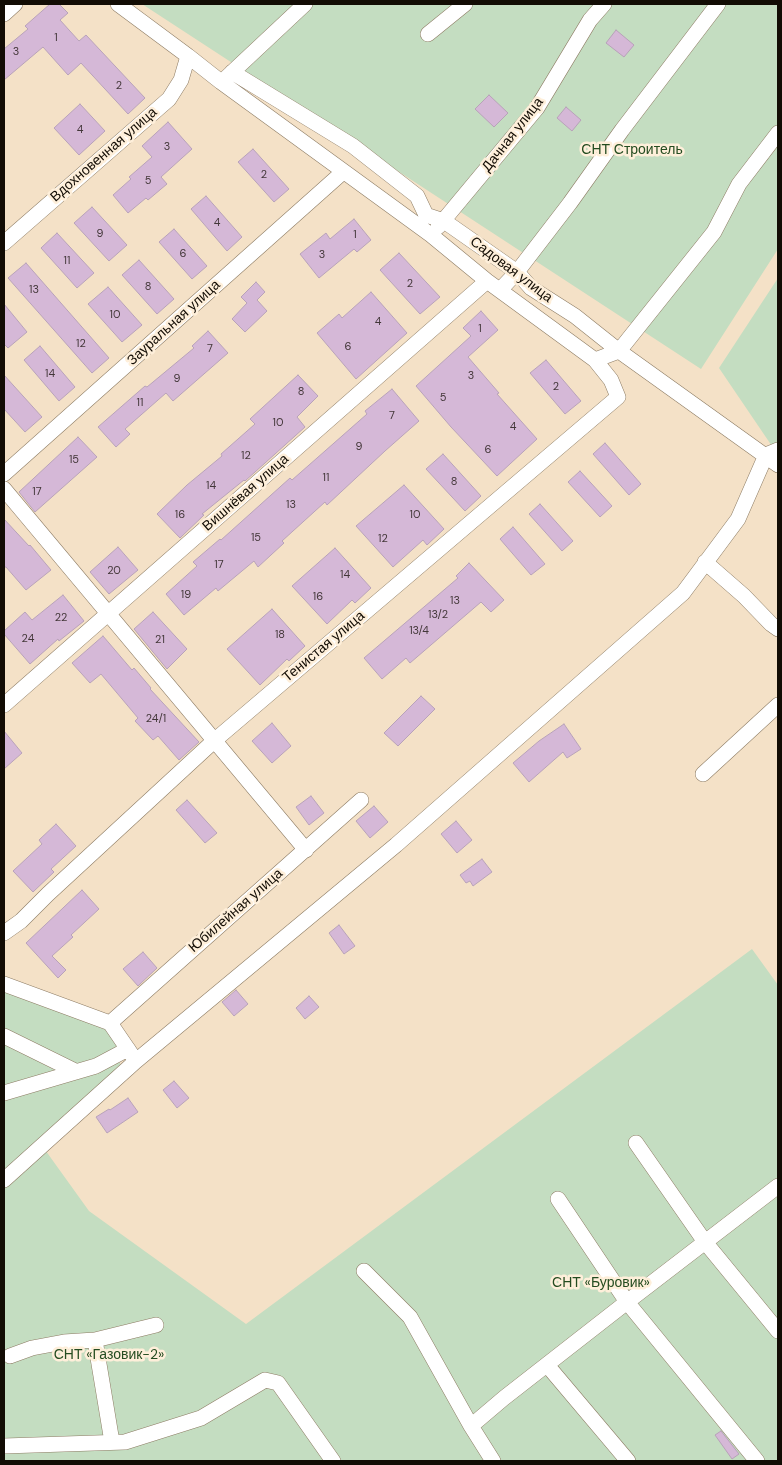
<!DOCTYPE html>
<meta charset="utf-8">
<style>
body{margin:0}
#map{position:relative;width:782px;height:1465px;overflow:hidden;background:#f4e1c7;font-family:"DM Sans",sans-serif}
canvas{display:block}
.frame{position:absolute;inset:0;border:5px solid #120c04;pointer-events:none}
</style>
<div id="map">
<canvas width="782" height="1465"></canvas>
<div class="frame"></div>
</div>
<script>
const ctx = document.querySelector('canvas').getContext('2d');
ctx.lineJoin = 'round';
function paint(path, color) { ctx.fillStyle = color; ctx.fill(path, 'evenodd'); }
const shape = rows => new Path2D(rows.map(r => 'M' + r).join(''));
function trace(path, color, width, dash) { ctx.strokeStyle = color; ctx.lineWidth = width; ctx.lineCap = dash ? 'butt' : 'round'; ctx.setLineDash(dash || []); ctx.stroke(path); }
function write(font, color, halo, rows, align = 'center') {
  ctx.font = font + ' "DM Sans",sans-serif'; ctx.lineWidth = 5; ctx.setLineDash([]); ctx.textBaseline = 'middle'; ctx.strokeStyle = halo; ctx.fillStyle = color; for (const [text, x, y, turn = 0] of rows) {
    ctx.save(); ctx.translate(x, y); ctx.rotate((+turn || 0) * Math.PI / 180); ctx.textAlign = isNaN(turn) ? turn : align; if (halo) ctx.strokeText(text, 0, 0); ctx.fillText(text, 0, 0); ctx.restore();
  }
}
paint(shape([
 [142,4,778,4,778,249,701,369],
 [778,278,778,455,719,368],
 [752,949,778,985,778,1461,4,1461,4,990,107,1024,119,1046,117,1059,124,1069,38,1140,89,1211,246,1324]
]), '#c4ddc1');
const building = shape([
 [50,4,59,4,68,13,60,20,79,41,86,35,145,98,128,114,81,63,68,75,43,47,4,80,4,49,28,29,25,26,50,4],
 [616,30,634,45,624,57,606,43,616,30],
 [489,95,508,113,494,127,475,109,489,95],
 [80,104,105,131,79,155,54,128,80,104],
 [566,107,581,120,572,131,557,118,566,107],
 [168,122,192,149,161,177,167,184,148,200,146,198,128,213,113,195,131,179,129,177,152,157,142,146,168,122],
 [253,149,289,189,274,202,238,162,253,149],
 [206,196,242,237,227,251,191,209,206,196],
 [92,207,127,245,109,261,74,223,92,207],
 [354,219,371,240,357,252,354,249,319,278,300,254,326,233,330,239,354,219],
 [174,229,207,266,192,279,159,242,174,229],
 [57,233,94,273,77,288,41,248,57,233],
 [399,253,440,297,420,314,380,270,399,253],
 [139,260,174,299,157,314,122,275,139,260],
 [26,263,109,358,92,373,8,278,26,263],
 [256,282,265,292,257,300,267,311,245,332,232,319,247,303,241,297,256,282],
 [108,287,142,325,122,342,88,304,108,287],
 [371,292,407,333,356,379,317,333,339,314,342,318,371,292],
 [4,304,27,332,8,348,4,344,4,304],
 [481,311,498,330,468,357,499,393,497,394,537,439,497,476,451,427,416,386,471,336,463,328,481,311],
 [208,331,228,353,173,401,166,393,125,429,130,434,116,447,98,427,145,386,147,387,194,348,192,346,208,331],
 [40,346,75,387,59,401,24,360,40,346],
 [546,360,581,401,565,414,530,373,546,360],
 [4,375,42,417,25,432,4,409,4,375],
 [298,375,318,396,297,417,305,427,245,481,244,480,202,514,204,515,180,538,157,514,187,485,222,456,221,454,255,424,250,419,298,375],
 [392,389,419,421,385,451,327,505,325,502,282,541,284,543,258,567,254,561,218,591,216,588,184,615,166,594,197,566,193,562,220,539,221,540,290,478,292,480,367,414,365,411,392,389],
 [78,437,97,457,35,512,19,492,78,437],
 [605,443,641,484,629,495,593,454,605,443],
 [443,454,481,496,465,511,426,469,443,454],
 [580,471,612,506,600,517,568,482,580,471],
 [404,485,444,529,427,545,423,540,393,567,356,526,404,485],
 [540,504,573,541,562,551,529,514,540,504],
 [4,519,29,546,30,545,51,570,26,590,6,567,4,567,4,519],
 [513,527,545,564,531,575,500,539,513,527],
 [118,547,138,570,109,594,90,572,118,547],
 [335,548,371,588,355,603,352,600,327,624,292,586,335,548],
 [469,563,504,600,491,612,481,602,410,663,406,658,382,679,364,658,458,578,456,576,469,563],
 [63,595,84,621,59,641,58,639,30,664,4,634,4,631,25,612,32,620,63,595],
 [272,609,305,646,289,661,287,659,260,685,227,649,272,609],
 [153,612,187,649,167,669,134,629,153,612],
 [103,636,132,670,134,668,151,688,150,689,199,742,179,760,158,736,153,740,135,721,138,718,101,674,90,683,72,663,103,636],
 [421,696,435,709,398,746,384,733,421,696],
 [272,723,291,746,272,763,252,741,272,723],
 [564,724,581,749,567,758,563,752,529,782,513,763,539,741,564,724],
 [4,731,22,753,4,769,4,731],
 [311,796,324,813,309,825,296,807,311,796],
 [187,800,217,833,205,843,176,810,187,800],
 [374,806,388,822,370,838,356,821,374,806],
 [456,821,472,840,457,853,441,834,456,821],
 [56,824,76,846,51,869,54,872,33,892,13,871,42,844,39,840,56,824],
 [482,859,492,872,473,886,470,881,466,883,460,875,482,859],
 [82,890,99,909,71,935,73,937,52,956,66,970,58,978,26,943,82,890],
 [339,925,355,946,344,954,329,933,339,925],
 [143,952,157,968,138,986,123,969,143,952],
 [236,990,248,1004,234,1016,222,1002,236,990],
 [309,996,319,1007,305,1019,296,1008,309,996],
 [174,1081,189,1098,177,1108,163,1090,174,1081],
 [128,1098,138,1112,107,1133,96,1117,109,1109,110,1110,128,1098],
 [721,1431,739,1454,732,1459,715,1435,721,1431]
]);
paint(building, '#d5b8d7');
trace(building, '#b8a2b9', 1);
const minor = shape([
 [118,4,188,56,221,82,431,235,487,281,595,360,619,351,778,465],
 [4,14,15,4],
 [428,34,465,4],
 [232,72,353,146,417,196,426,215,444,221,517,272,531,288,575,316,619,351,714,232,739,184,778,133],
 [226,78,305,4],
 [438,227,537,108,590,20,604,4],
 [4,243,169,99,181,80,188,56],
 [500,290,517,272,570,203,622,130,718,4],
 [4,474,343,172],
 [4,489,306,850],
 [705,562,744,596,771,624,778,629],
 [4,705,487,281],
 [703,774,778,705],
 [4,933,21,921,48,894,215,740,618,397,611,380,595,360],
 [4,984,110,1023,136,1061,396,845,683,593,738,519,766,455,778,450],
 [110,1023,361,800],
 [4,1036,75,1071],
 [4,1093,96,1066,128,1049],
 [636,1143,705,1242,778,1331],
 [4,1180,136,1061],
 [558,1199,627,1302,757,1461],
 [364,1271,410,1317,471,1426,493,1461],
 [95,1340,112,1442],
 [10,1356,32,1348,64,1342,95,1340,156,1325],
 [547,1365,628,1461],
 [471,1426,504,1398,627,1302,778,1186],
 [4,1446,125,1442,201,1418,265,1380,278,1383,333,1461]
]);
trace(minor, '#8d7c64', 16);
trace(minor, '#fff', 15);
write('11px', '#433739', null, [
 ["1",56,38],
 ["3",16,52],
 ["2",119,86],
 ["4",80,130],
 ["3",167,147],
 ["2",264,175],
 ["5",148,181],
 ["4",217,223],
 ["9",100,234],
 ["1",355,235],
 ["6",183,254],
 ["3",322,255],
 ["11",67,261],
 ["2",410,284],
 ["8",148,287],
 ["13",34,290],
 ["10",115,315],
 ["4",378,322],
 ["1",480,329],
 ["12",81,344],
 ["6",348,347],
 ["7",210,349],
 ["14",50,374],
 ["3",471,376],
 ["9",177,379],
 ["2",556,387],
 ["8",301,392],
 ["5",443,398],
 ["11",140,403],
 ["7",392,416],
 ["10",278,423],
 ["4",513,427],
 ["9",359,447],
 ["6",488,450],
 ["12",246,456],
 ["15",74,460],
 ["11",326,478],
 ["8",454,482],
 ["14",211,486],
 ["17",37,492],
 ["13",291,505],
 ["16",180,515],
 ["10",415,515],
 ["15",256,538],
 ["12",383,539],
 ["17",219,565],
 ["20",114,571],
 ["14",345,575],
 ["19",186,595],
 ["16",318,597],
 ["13",455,601],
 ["13/2",438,615],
 ["22",61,618],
 ["13/4",419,631],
 ["18",280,635],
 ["24",28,639],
 ["21",160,640],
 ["24/1",156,719]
]);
write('14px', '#120c04', '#feefda', [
 ["Дачная улица",513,135,-52],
 ["Вдохновенная улица",104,155,-41],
 ["Садовая улица",511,270,37],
 ["Зауральная улица",174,323,-42],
 ["Вишнёвая улица",246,493,-41],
 ["Тенистая улица",324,647,-40],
 ["Юбилейная улица",236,911,-41]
]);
write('14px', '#244c20', '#feefda', [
 ["СНТ Строитель",632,150],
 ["СНТ «Буровик»",601,1283],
 ["СНТ «Газовик-2»",109,1355]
]);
</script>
